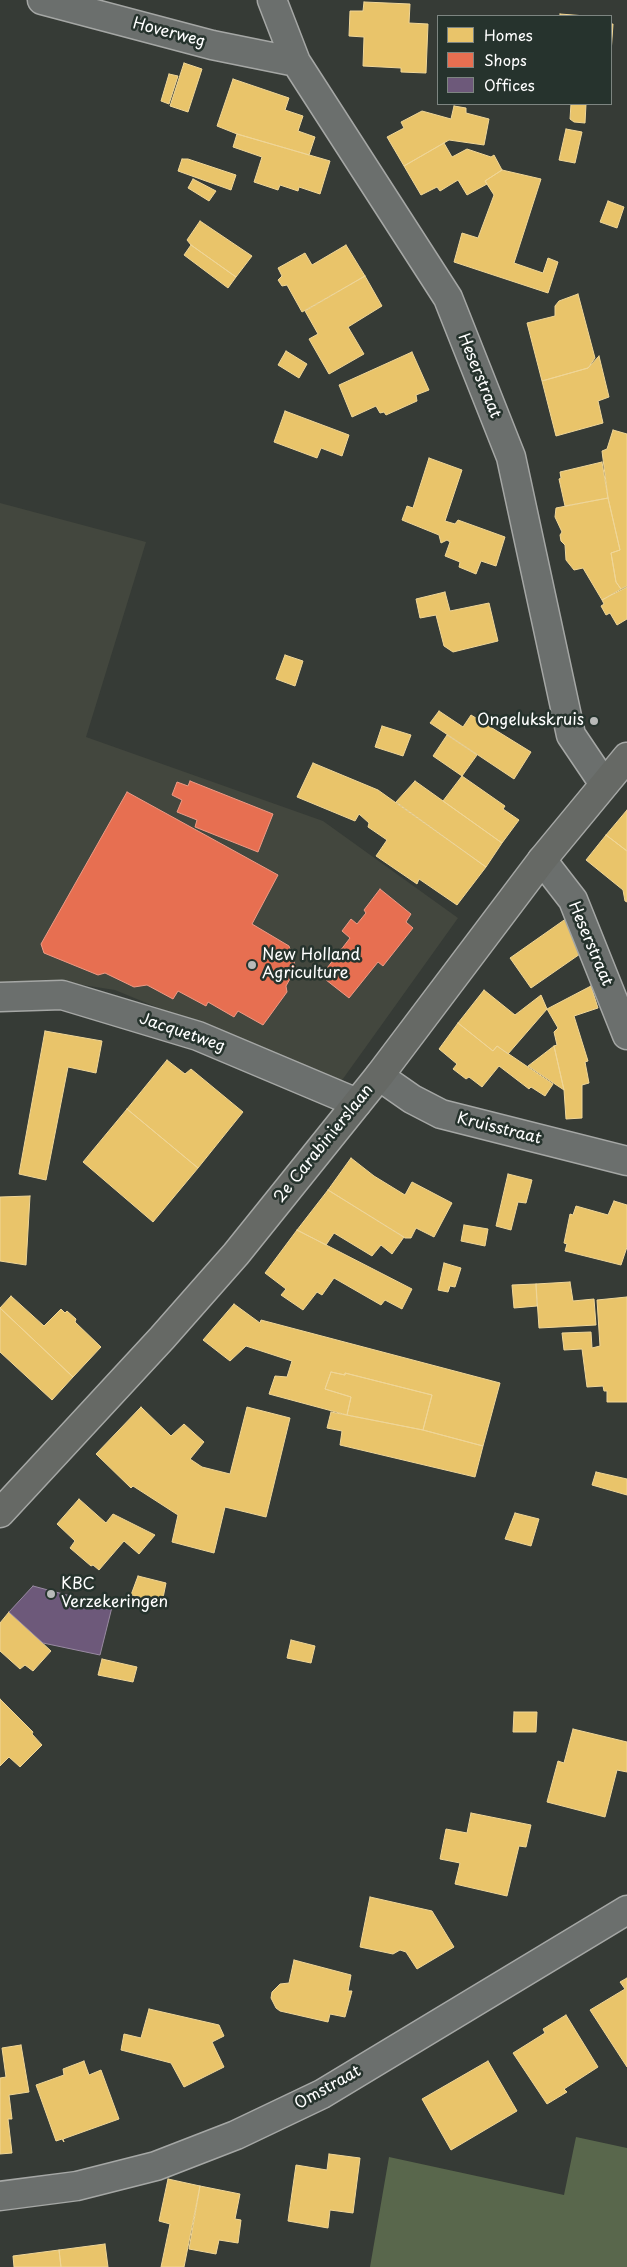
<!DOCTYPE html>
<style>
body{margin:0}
#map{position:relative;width:627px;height:2267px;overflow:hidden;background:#363b36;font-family:"Playpen Sans",sans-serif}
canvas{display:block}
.legend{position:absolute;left:437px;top:15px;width:175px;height:90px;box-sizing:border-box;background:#26332d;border:1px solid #7d8581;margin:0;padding:6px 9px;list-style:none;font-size:15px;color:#fff}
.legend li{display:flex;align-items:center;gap:10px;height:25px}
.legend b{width:25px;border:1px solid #7d8581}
</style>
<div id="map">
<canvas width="627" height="2267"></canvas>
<ul class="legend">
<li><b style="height:14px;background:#e9c46a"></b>Homes</li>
<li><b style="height:14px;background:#e76f51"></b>Shops</li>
<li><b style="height:14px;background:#6d597a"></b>Offices</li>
</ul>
</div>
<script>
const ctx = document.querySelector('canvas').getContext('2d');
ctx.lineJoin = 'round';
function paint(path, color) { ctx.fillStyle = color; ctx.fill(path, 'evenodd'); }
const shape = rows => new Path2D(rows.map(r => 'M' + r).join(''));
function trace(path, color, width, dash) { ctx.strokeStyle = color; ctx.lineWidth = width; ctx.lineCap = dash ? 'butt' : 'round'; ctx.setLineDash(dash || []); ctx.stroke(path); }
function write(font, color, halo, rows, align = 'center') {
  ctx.font = font + ' "Playpen Sans",sans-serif'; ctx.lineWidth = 5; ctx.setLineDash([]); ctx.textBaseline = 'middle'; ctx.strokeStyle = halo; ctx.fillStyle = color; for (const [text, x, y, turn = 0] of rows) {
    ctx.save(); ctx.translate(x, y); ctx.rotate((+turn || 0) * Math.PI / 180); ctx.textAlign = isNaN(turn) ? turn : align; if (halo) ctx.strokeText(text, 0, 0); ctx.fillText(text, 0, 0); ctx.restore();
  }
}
paint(shape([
 [0,503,146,542,86,737,323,821,458,918,340,1083,115,990,83,985,0,986]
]), '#43473e');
paint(shape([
 [576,2137,627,2148,627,2267,370,2267,389,2157,564,2195]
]), '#59674c');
const homes = shape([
 [364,2,410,4,409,23,428,24,426,73,401,72,401,68,363,66,364,37,349,36,350,11,363,11,364,2],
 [560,14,586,16,560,16,560,14],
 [611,24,613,24,611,53,611,24],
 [184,63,202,69,188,112,170,106,184,63],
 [169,74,178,76,169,104,161,101,169,74],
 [233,79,289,98,285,110,303,116,298,131,315,137,309,155,237,134,217,126,233,79],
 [571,104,586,104,585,123,574,122,570,119,571,104],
 [454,106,466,108,466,113,489,119,484,145,449,140,404,166,387,137,404,128,401,122,422,111,451,119,454,106],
 [566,129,582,132,575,163,559,160,566,129],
 [237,134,330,161,320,194,299,187,298,191,280,185,278,190,254,182,262,157,233,147,237,134],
 [444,143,452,157,467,149,491,157,494,155,502,170,485,181,487,184,467,195,458,180,440,191,437,187,421,195,404,166,444,143],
 [182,159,188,159,236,175,231,190,178,171,182,159],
 [502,170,541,179,514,263,543,273,548,258,558,262,548,293,454,262,462,233,478,238,494,195,485,181,502,170],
 [193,179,216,191,209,201,188,188,193,179],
 [608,201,624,207,617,228,600,222,608,201],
 [200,221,252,256,236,277,191,245,187,240,200,221],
 [191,245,236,277,228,288,184,255,191,245],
 [346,245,365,276,302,312,287,285,282,286,278,280,282,276,278,268,305,253,312,265,346,245],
 [365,276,382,306,348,327,364,354,329,374,309,339,318,334,305,311,365,276],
 [578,294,595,358,588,368,542,381,527,323,555,316,555,306,559,301,578,294],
 [286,351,307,364,299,378,278,365,286,351],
 [412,352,429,390,416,395,417,401,386,415,384,412,380,413,376,406,352,417,339,385,412,352],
 [599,356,609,397,598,401,603,423,556,436,542,381,588,368,599,356],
 [285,411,349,435,342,456,321,448,317,458,274,442,285,411],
 [613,430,627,434,627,586,621,589,616,582,611,553,620,550,608,498,602,451,607,449,613,430],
 [429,458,462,470,445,521,455,524,458,520,505,537,496,566,481,561,476,574,459,567,460,562,445,556,450,542,447,540,441,543,439,535,402,520,407,506,413,508,429,458],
 [602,462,608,498,565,506,559,479,561,478,560,472,602,462],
 [608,498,620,550,611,553,616,582,621,589,602,600,583,568,574,570,566,560,565,545,561,541,560,535,562,532,555,517,556,508,608,498],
 [627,587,627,619,617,625,610,613,606,615,601,606,604,604,602,600,627,587],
 [445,592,450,611,489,603,498,641,453,652,444,646,436,615,420,618,416,599,445,592],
 [285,655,303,661,295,686,276,679,285,655],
 [439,711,463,727,471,715,531,752,514,779,430,723,439,711],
 [382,726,411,735,403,756,375,747,382,726],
 [447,735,477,755,462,776,433,756,447,735],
 [313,763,378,790,486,867,457,905,419,879,417,884,376,856,387,840,368,827,369,823,359,814,355,821,297,797,313,763],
 [462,776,505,806,503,809,519,820,502,843,443,801,462,776],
 [415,781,502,843,486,867,396,802,415,781],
 [627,810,627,851,606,835,627,810],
 [606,835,627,851,627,902,625,901,623,890,586,860,606,835],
 [567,918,580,954,531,988,510,958,567,918],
 [591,986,598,1008,574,1016,588,1061,585,1062,589,1083,582,1085,582,1118,566,1119,564,1090,554,1046,557,1045,554,1032,558,1028,547,1009,591,986],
 [484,990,515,1015,541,995,547,1009,508,1054,497,1046,493,1051,458,1023,484,990],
 [458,1023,493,1051,497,1046,553,1084,545,1096,531,1087,529,1089,499,1066,482,1087,469,1077,466,1079,453,1069,457,1064,439,1049,458,1023],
 [45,1031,102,1041,96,1073,68,1067,46,1180,19,1174,45,1031],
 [554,1046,564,1090,528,1066,554,1046],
 [167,1060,185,1074,191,1069,243,1112,198,1168,127,1109,167,1060],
 [127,1109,198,1168,153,1222,83,1162,127,1109],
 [351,1158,374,1176,405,1195,412,1182,452,1203,434,1237,416,1228,411,1238,405,1238,328,1190,351,1158],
 [508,1174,532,1180,526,1203,518,1202,511,1230,496,1226,508,1174],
 [328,1190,404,1237,392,1254,381,1245,372,1256,334,1233,326,1245,297,1230,328,1190],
 [30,1196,26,1265,0,1261,0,1197,30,1196],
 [614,1201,627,1205,627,1247,621,1265,565,1251,567,1244,564,1243,570,1214,573,1215,576,1206,608,1215,614,1201],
 [464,1225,488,1229,485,1246,461,1241,464,1225],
 [297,1230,412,1289,402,1309,385,1300,381,1305,334,1278,322,1295,317,1292,303,1310,281,1295,286,1289,265,1273,297,1230],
 [444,1263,461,1268,455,1287,450,1286,448,1292,438,1290,444,1263],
 [570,1282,573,1301,594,1299,596,1325,539,1328,536,1284,570,1282],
 [536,1284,537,1306,514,1308,512,1285,536,1284],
 [11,1296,44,1326,61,1309,65,1313,67,1311,76,1319,75,1322,101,1347,73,1377,0,1308,11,1296],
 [627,1297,627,1402,607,1402,607,1391,604,1391,603,1386,587,1387,582,1349,564,1350,562,1333,591,1332,592,1348,600,1346,597,1300,627,1297],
 [234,1304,260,1323,261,1320,500,1383,483,1446,423,1430,432,1395,345,1373,345,1375,331,1372,325,1389,351,1397,347,1415,269,1394,275,1376,287,1377,292,1361,246,1346,230,1361,203,1340,234,1304],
 [0,1308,73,1377,52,1400,0,1352,0,1308],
 [331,1372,345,1375,345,1373,432,1395,423,1430,347,1415,351,1397,325,1389,331,1372],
 [141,1407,171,1436,184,1424,204,1442,190,1459,202,1467,230,1474,247,1407,290,1418,266,1517,225,1507,214,1553,172,1542,178,1515,133,1486,131,1488,96,1454,141,1407],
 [331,1412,423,1430,483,1446,475,1477,340,1445,342,1431,327,1428,331,1412],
 [596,1472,627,1479,627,1495,592,1485,596,1472],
 [79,1499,106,1523,113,1514,155,1535,139,1554,124,1541,99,1570,93,1565,91,1566,70,1548,75,1541,57,1524,79,1499],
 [515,1513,539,1519,531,1546,505,1539,515,1513],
 [138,1576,166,1583,162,1603,131,1595,138,1576],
 [9,1612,51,1651,33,1671,25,1665,20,1669,0,1651,0,1623,9,1612],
 [291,1640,315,1646,311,1663,287,1658,291,1640],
 [102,1659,137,1667,133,1682,98,1675,102,1659],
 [0,1699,33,1732,32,1734,42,1745,20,1767,9,1757,0,1766,0,1699],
 [514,1712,537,1712,536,1732,513,1732,514,1712],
 [573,1729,627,1742,627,1772,617,1770,605,1817,547,1802,558,1761,564,1763,573,1729],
 [471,1813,531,1825,526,1847,519,1846,507,1896,455,1884,460,1863,440,1859,446,1829,467,1833,471,1813],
 [370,1897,432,1911,454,1947,417,1969,406,1952,400,1950,393,1954,360,1947,370,1897],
 [294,1960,351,1975,348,1991,352,1991,345,2017,330,2014,328,2022,280,2011,276,2008,271,1998,272,1992,280,1984,289,1983,294,1960],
 [627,1978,627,2067,590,2010,625,1989,620,1982,627,1978],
 [149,2009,219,2025,224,2036,212,2042,224,2067,184,2087,171,2063,121,2050,124,2034,141,2038,149,2009],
 [566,2015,598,2067,564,2089,567,2092,547,2104,513,2053,545,2033,543,2029,566,2015],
 [21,2045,29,2092,9,2095,12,2119,8,2119,12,2153,0,2154,0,2078,6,2077,2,2048,21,2045],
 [84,2061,89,2075,101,2070,119,2119,63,2139,64,2142,62,2139,56,2141,36,2085,64,2075,63,2069,84,2061],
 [488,2061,517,2111,451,2150,422,2099,488,2061],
 [329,2154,360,2158,353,2213,330,2210,328,2228,288,2221,296,2165,327,2170,329,2154],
 [168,2179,200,2186,184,2267,161,2267,170,2224,159,2221,168,2179],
 [200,2186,240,2194,235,2219,241,2220,238,2243,219,2240,216,2254,189,2249,200,2186],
 [105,2244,108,2267,61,2267,59,2250,105,2244],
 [59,2250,61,2267,14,2267,13,2256,59,2250]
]);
paint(homes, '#e9c46a');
trace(homes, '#f0d697', 1);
const shops = shape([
 [190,781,273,814,258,852,195,827,197,820,177,812,182,800,172,795,177,782,188,786,190,781],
 [127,792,278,875,252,924,289,946,296,968,286,986,287,992,263,1025,238,1011,234,1017,208,1002,206,1006,178,991,173,999,147,985,134,987,105,973,98,975,44,953,41,944,127,792],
 [380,889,411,914,406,922,413,928,383,966,378,962,349,998,321,976,350,938,342,931,351,919,357,924,366,913,364,910,380,889]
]);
paint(shops, '#e76f51');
trace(shops, '#ee9a85', 1);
const offices = shape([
 [33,1586,112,1607,100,1655,43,1643,9,1612,33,1586]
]);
paint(offices, '#6d597a');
trace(offices, '#998ba2', 1);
const minor = shape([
 [42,0,212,45,296,62],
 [272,0,296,62,448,298,511,457,571,735,604,784],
 [542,860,573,900,627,1035],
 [0,997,62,995,198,1036,357,1103],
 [379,1076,412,1099,441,1114,627,1161],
 [0,2196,77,2186,156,2166,236,2135,322,2094,627,1910]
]);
const major = shape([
 [0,1513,162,1338,236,1254,379,1076,542,860,627,757]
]);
trace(minor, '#a5a7a5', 31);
trace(major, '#a5a7a5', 31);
trace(minor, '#6b6f6d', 28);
trace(major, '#666965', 28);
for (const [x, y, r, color] of [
 [594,721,5,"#b9bab9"],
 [252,965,5,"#b9bab9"],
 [51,1594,5,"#b9bab9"]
]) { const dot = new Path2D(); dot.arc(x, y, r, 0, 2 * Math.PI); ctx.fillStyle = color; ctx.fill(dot); trace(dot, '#26332d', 2); }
write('16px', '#fff', '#26332d', [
 ["Hoverweg",169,33,15],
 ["Heserstraat",479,376,68],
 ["Heserstraat",590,944,67],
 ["Jacquetweg",182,1033,19],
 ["Kruisstraat",499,1129,14],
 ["2e Carabinierslaan",324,1144,-51],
 ["Omstraat",328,2088,-29]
]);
write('16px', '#fff', '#26332d', [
 ["Ongelukskruis",584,721,"right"],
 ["New Holland",262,956],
 ["Agriculture",262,974],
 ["KBC",61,1585],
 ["Verzekeringen",61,1603]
], 'left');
</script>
